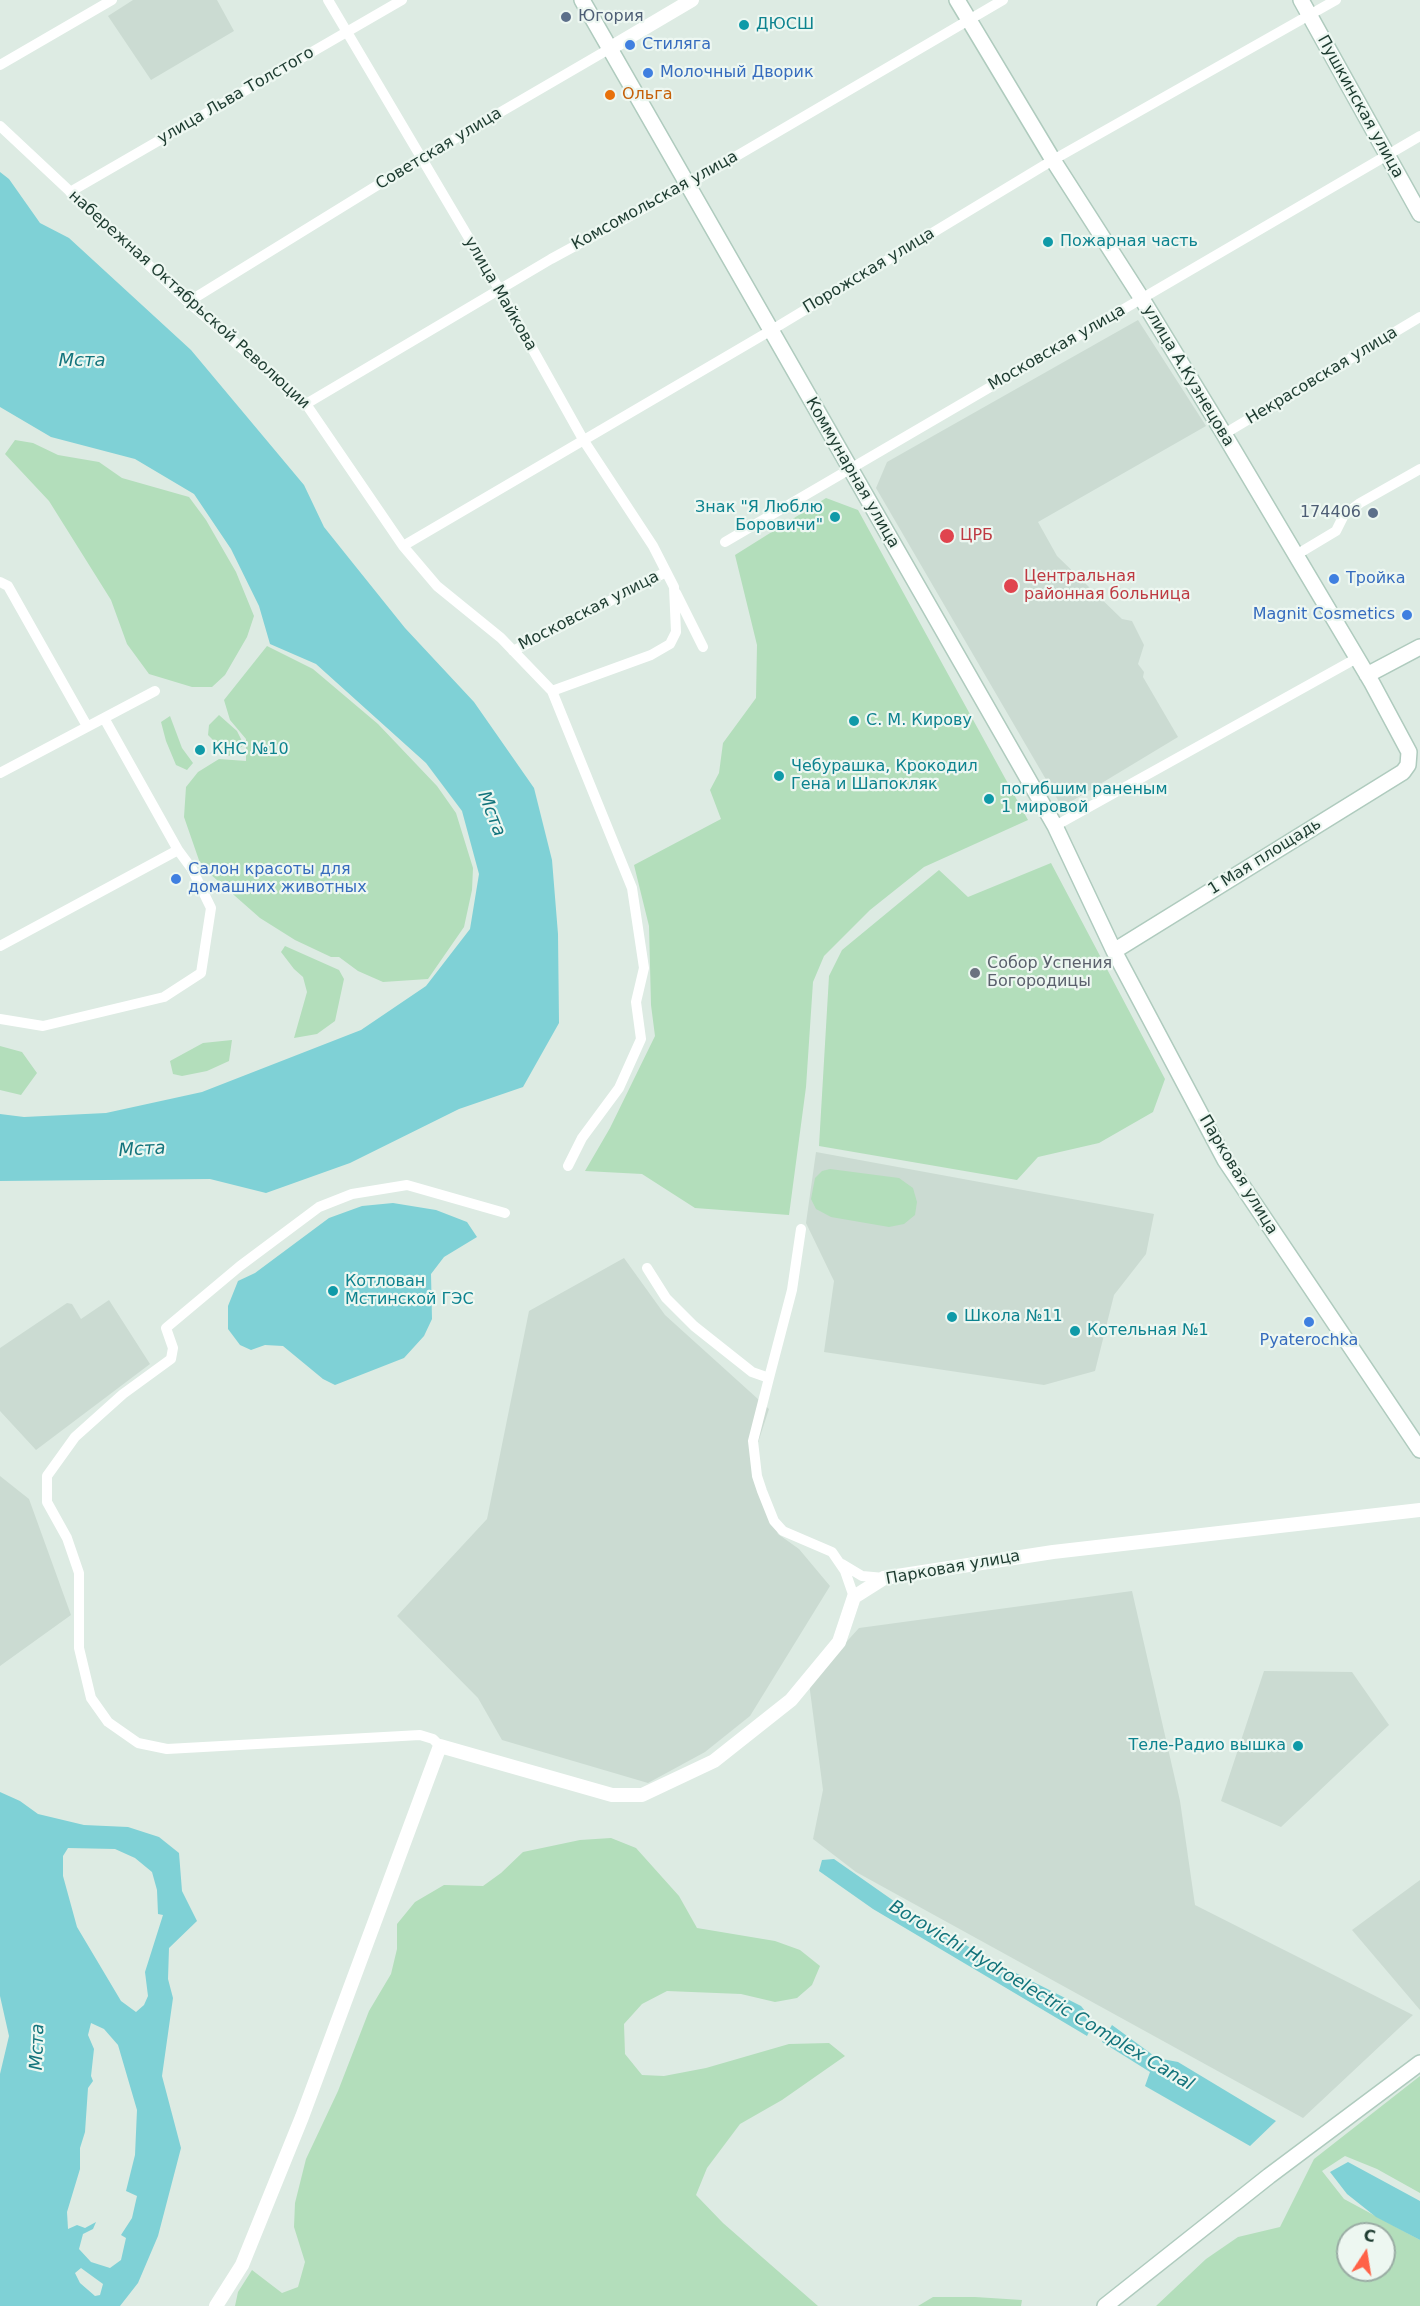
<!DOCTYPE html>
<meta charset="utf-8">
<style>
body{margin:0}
#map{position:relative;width:1420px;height:2306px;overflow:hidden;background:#ddebe3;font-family:"DejaVu Sans",sans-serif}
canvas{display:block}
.north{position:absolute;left:1336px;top:2222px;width:60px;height:60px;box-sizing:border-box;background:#edf7f1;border:2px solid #9aaca4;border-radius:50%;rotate:12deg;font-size:16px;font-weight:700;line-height:24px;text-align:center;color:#1d3b30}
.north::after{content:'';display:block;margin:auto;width:21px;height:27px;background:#ff6247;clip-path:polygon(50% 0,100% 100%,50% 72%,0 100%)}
</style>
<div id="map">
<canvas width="1420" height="2306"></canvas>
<div class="north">С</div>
</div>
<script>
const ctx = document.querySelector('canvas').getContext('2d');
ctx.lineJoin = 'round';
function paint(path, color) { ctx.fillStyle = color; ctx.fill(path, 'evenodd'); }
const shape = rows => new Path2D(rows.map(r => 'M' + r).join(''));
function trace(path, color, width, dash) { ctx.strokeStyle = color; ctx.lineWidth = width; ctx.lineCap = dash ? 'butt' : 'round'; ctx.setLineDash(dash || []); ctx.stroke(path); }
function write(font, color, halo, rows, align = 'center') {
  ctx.font = font + ' "DejaVu Sans",sans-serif'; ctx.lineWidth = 4.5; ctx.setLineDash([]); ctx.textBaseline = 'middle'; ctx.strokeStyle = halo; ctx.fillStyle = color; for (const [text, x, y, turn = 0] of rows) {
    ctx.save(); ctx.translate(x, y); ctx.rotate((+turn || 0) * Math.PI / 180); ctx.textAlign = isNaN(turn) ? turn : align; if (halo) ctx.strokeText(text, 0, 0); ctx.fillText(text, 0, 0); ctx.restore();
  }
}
paint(shape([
 [133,0,217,0,234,31,151,80,108,16],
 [1138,320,1206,426,1038,522,1057,556,1122,619,1132,621,1144,645,1138,664,1144,672,1143,677,1178,737,1062,807,876,488,887,462],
 [816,1152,1154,1214,1146,1254,1114,1295,1095,1371,1044,1385,824,1352,834,1281,806,1223],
 [624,1258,665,1315,769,1409,752,1461,778,1534,799,1549,830,1586,750,1716,705,1752,648,1783,502,1740,478,1698,397,1616,487,1519,529,1311],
 [109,1300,150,1364,36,1450,0,1411,0,1348,67,1303,72,1304,81,1319],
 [0,1476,29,1499,71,1615,0,1666],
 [1132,1591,1180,1801,1195,1905,1413,2015,1303,2118,856,1872,813,1839,823,1790,809,1683,859,1628],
 [1264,1671,1352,1672,1389,1725,1281,1827,1221,1801],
 [1420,1880,1420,2010,1352,1930]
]), '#cbdbd2');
paint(shape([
 [15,440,33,443,58,455,99,462,122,478,189,497,206,520,236,572,254,616,247,637,225,675,212,687,192,687,149,674,127,644,111,600,49,501,5,454],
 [826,498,858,510,1028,820,924,867,870,910,824,956,813,982,806,1087,789,1215,695,1208,642,1174,585,1171,610,1128,655,1036,651,1005,649,926,634,865,721,819,710,790,719,773,723,743,756,698,757,645,735,555],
 [267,646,313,669,378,724,437,786,456,813,473,868,472,890,464,927,428,979,383,982,358,971,339,957,331,957,295,940,260,918,201,866,184,817,186,787,198,772,219,759,246,761,246,739,230,720,224,700],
 [219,715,237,731,244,745,229,756,208,735,209,725],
 [170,716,182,748,193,763,187,770,176,765,166,741,161,722],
 [1051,863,1165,1079,1153,1112,1099,1143,1038,1157,1017,1180,819,1146,829,976,842,950,939,870,968,897],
 [285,946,339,970,344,979,335,1021,317,1034,294,1038,307,992,303,977,294,969,281,952],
 [232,1040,229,1061,207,1071,182,1076,173,1074,170,1061,203,1043],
 [0,1046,22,1052,37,1073,21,1095,0,1090],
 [830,1169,899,1178,913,1188,917,1202,915,1215,904,1224,889,1227,831,1217,816,1209,811,1199,815,1178,822,1171],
 [611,1838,636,1848,679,1896,697,1928,775,1941,800,1950,820,1966,812,1985,797,1998,775,2002,741,1994,667,1991,642,2004,624,2024,625,2054,642,2075,664,2076,706,2068,789,2044,829,2043,845,2056,782,2100,740,2124,707,2168,696,2195,723,2223,818,2306,235,2306,238,2292,252,2270,282,2293,298,2287,305,2262,294,2227,295,2203,306,2159,338,2091,369,2011,391,1974,397,1949,397,1924,415,1902,444,1885,483,1886,501,1873,523,1852,580,1840],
 [1420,2076,1420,2193,1377,2169,1345,2156,1322,2171,1344,2199,1420,2240,1420,2306,1156,2306,1206,2259,1238,2237,1280,2227,1314,2159],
 [1348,2234,1384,2234,1384,2270,1348,2270],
 [933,2297,975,2297,1022,2300,1021,2306,918,2306]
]), '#b3debb');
paint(shape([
 [0,172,9,179,40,223,69,238,191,350,304,485,324,527,356,567,405,628,474,702,534,788,552,860,558,934,559,1023,523,1087,459,1109,350,1163,266,1193,210,1179,0,1181,0,1114,24,1117,106,1113,202,1092,361,1030,426,986,470,929,479,874,462,811,426,763,316,664,270,644,259,606,231,549,194,494,135,459,51,437,0,407],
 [393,1203,436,1210,467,1222,477,1237,444,1257,431,1274,432,1319,424,1336,404,1358,335,1385,323,1379,283,1346,265,1345,251,1350,240,1345,228,1329,228,1306,238,1281,255,1273,329,1218,362,1206],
 [0,1792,20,1801,38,1814,84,1825,128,1827,159,1837,179,1853,182,1891,197,1921,169,1948,168,1979,173,1998,162,2076,181,2148,158,2236,138,2283,120,2306,0,2306,0,2074,9,2036,0,1996],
 [68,1848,115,1849,135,1858,152,1872,157,1890,158,1914,163,1915,145,1972,148,1996,144,2005,136,2012,121,2001,77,1927,63,1876,63,1856],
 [91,2023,104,2029,118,2045,137,2110,135,2155,126,2191,137,2196,132,2218,121,2235,126,2238,121,2260,110,2268,91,2262,79,2249,83,2234,93,2229,96,2222,85,2228,77,2225,68,2229,67,2212,80,2169,80,2148,85,2132,88,2088,93,2081,91,2076,94,2049,88,2035],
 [81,2268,103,2284,100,2295,95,2296,80,2283,75,2273],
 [834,1859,901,1906,994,1962,1081,2006,1094,2022,1087,2036,873,1909,819,1871,822,1860],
 [1112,2025,1157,2058,1178,2062,1276,2121,1250,2146,1145,2086,1150,2072,1102,2042],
 [1348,2162,1420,2201,1420,2240,1376,2217,1347,2194,1330,2172]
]), '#7fd1d6');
trace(shape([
 [1080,2019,1118,2042]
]), '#7fd1d6', 10);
const secondary = shape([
 [582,0,1055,826,1114,951,1225,1160,1420,1450],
 [957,0,1053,160,1142,299,1224,434,1372,683,1409,752,1408,765,1403,772,1114,951],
 [1301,0,1420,214],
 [1367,675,1420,647],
 [1105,2306,1269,2176,1420,2063]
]);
trace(secondary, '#afcbbe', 18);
trace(shape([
 [328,0,499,289,584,441,653,546,674,587,676,632,670,644,651,655,552,691],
 [0,65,112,0],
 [0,126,188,302,306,404,403,546,437,586,501,638,552,691,632,888,644,968,636,1002,641,1039,619,1088,582,1138,568,1166],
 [70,192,402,0],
 [188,302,420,159,609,49],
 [306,404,551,259,687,185,1003,0],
 [1224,434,1420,317],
 [725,542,1420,136],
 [403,546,775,328,1053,160,1336,0],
 [1296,555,1336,531,1344,515,1360,503,1420,469],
 [0,582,8,586,87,726],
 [676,593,703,647],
 [513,651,666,572],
 [0,773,155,691],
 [1055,826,1357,658],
 [0,946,178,850],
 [0,1019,43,1026,164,997,201,973,211,908,192,869,178,850,104,718],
 [647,1268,666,1298,694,1326,752,1372,769,1378,753,1441,757,1476,762,1491,774,1521,783,1531,832,1552,845,1571,854,1597],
 [769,1378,792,1290,801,1229],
 [842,1564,862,1576,884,1578],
 [440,1746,433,1739,420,1735,167,1749,138,1743,108,1722,91,1698,79,1648,79,1573,67,1538,47,1502,47,1476,75,1437,123,1394,171,1359,173,1348,166,1328,240,1266,319,1207,352,1194,407,1185,505,1213]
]), '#fff', 10);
trace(shape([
 [609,49,692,0],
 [216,2306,242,2265,302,2117,440,1746,612,1795,642,1795,714,1761,791,1700,839,1642,854,1597,884,1578,1053,1552,1420,1510]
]), '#fff', 14);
trace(secondary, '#fff', 15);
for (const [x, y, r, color] of [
 [566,17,6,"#5c6f8a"],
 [744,25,6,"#0f9aa8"],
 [630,45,6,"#3f7fe0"],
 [648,73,6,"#3f7fe0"],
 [610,95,6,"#e8710a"],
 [1048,242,6,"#0f9aa8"],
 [1373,513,6,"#5c6f8a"],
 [835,517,6,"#0f9aa8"],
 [947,536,8,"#e0444e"],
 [1334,579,6,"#3f7fe0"],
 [1011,586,8,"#e0444e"],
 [1407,615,6,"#3f7fe0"],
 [854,721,6,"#0f9aa8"],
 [200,750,6,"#0f9aa8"],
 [779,776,6,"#0f9aa8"],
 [989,799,6,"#0f9aa8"],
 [176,879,6,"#3f7fe0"],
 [975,973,6,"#6b7280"],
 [333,1291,6,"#0f9aa8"],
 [952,1317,6,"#0f9aa8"],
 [1309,1322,6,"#3f7fe0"],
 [1075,1331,6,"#0f9aa8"],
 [1298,1746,6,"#0f9aa8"]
]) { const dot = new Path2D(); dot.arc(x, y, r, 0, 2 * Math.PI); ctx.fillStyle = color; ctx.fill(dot); trace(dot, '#edf7f1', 2); }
write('16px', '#4e5e75', '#edf7f1', [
 ["Югория",578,17],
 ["174406",1361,513,"right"]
], 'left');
write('16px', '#0d838f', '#edf7f1', [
 ["ДЮСШ",756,25],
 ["Пожарная часть",1060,242],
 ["Знак \"Я Люблю",823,508,"right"],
 ["Боровичи\"",823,526,"right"],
 ["С. М. Кирову",866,721],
 ["КНС №10",212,750],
 ["Чебурашка, Крокодил",791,767],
 ["Гена и Шапокляк",791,785],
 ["погибшим раненым",1001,790],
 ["1 мировой",1001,808],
 ["Котлован",345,1282],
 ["Мстинской ГЭС",345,1300],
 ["Школа №11",964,1317],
 ["Котельная №1",1087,1331],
 ["Теле-Радио вышка",1286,1746,"right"]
], 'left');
write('16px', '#366cbe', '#edf7f1', [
 ["Стиляга",642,45],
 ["Молочный Дворик",660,73],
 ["Тройка",1346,579],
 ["Magnit Cosmetics",1395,615,"right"],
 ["Салон красоты для",188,870],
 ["домашних животных",188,888],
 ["Pyaterochka",1309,1341,"center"]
], 'left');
write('16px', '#c56008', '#edf7f1', [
 ["Ольга",622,95]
], 'left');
write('16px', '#1d3b30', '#edf7f1', [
 ["улица Льва Толстого",236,96,-30],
 ["Пушкинская улица",1360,107,61],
 ["Советская улица",439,149,-31],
 ["Комсомольская улица",655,201,-29],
 ["Порожская улица",869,271,-31],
 ["улица Майкова",500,294,60],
 ["набережная Октябрьской Революции",189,300,42],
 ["Московская улица",1057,348,-30],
 ["улица А.Кузнецова",1188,376,59],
 ["Некрасовская улица",1322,376,-31],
 ["Коммунарная улица",852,473,60],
 ["Московская улица",589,611,-27],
 ["1 Мая площадь",1265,857,-32],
 ["Парковая улица",1238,1175,59],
 ["Парковая улица",953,1568,-10]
]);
write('16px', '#be3a42', '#edf7f1', [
 ["ЦРБ",960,536],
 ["Центральная",1024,577],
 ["районная больница",1024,595]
], 'left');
write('16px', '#5b616d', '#edf7f1', [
 ["Собор Успения",987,964],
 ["Богородицы",987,982]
], 'left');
write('italic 18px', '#13747c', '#edf7f1', [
 ["Мста",82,361],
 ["Мста",491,814,68],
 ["Мста",142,1150,-3],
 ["Borovichi Hydroelectric Complex Canal",1041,1996,31],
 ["Мста",38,2047,-88]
]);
</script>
